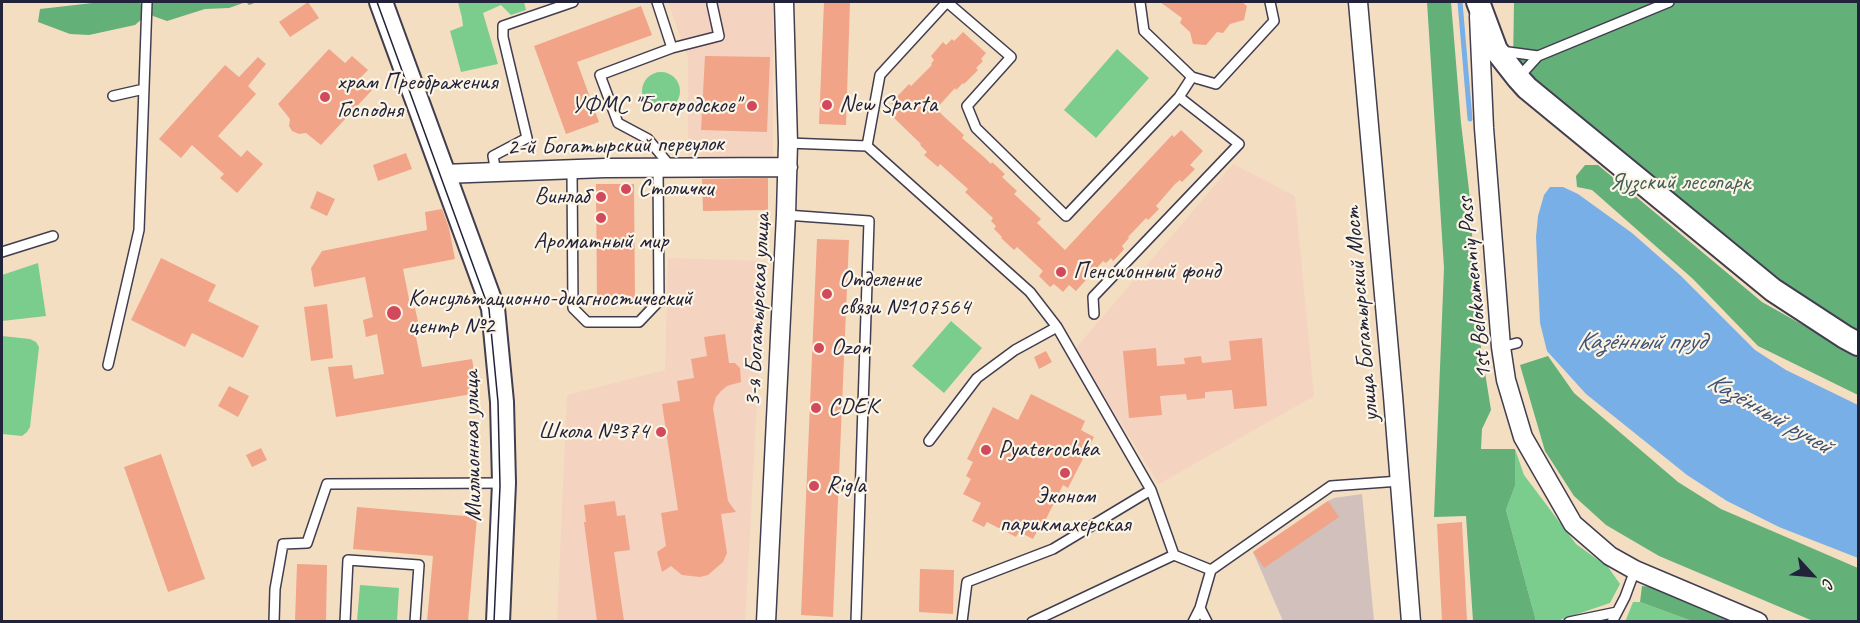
<!DOCTYPE html>
<meta charset="utf-8">
<style>
body{margin:0}
#map{position:relative;width:1860px;height:623px;overflow:hidden;background:#f4dec1;font-family:Caveat,sans-serif}
canvas{display:block}
.frame{position:absolute;inset:0;border:3px solid #22223b;pointer-events:none}
.north{position:absolute;left:1782px;top:545px;width:60px;height:60px;-webkit-text-stroke:4px #fcf5e5;paint-order:stroke;rotate:116deg;font-size:16px;font-weight:700;line-height:24px;text-align:center;color:#22223b}
.north::after{content:'';display:block;margin:auto;width:21px;height:27px;background:#22223b;clip-path:polygon(50% 0,100% 100%,50% 72%,0 100%)}
</style>
<div id="map">
<canvas width="1860" height="623"></canvas>
<div class="frame"></div>
<div class="north">С</div>
</div>
<script>
const ctx = document.querySelector('canvas').getContext('2d');
ctx.lineJoin = 'round';
function paint(path, color) { ctx.fillStyle = color; ctx.fill(path, 'evenodd'); }
const shape = rows => new Path2D(rows.map(r => 'M' + r).join(''));
function trace(path, color, width, dash) { ctx.strokeStyle = color; ctx.lineWidth = width; ctx.lineCap = dash ? 'butt' : 'round'; ctx.setLineDash(dash || []); ctx.stroke(path); }
function write(font, color, halo, rows, align = 'center') {
  ctx.font = font + ' Caveat,sans-serif'; ctx.lineWidth = 4.5; ctx.setLineDash([]); ctx.textBaseline = 'middle'; ctx.strokeStyle = halo; ctx.fillStyle = color; for (const [text, x, y, turn = 0] of rows) {
    ctx.save(); ctx.translate(x, y); ctx.rotate((+turn || 0) * Math.PI / 180); ctx.textAlign = isNaN(turn) ? turn : align; if (halo) ctx.strokeText(text, 0, 0); ctx.fillText(text, 0, 0); ctx.restore();
  }
}
paint(shape([
 [668,2,773,2,773,160,688,164,688,59],
 [1233,164,1295,196,1314,396,1159,484,1075,349],
 [668,258,765,261,745,621,557,622,567,395,665,370]
]), '#f5d3c1');
paint(shape([
 [1362,494,1374,621,1283,621,1253,552,1328,501,1334,498]
]), '#d1c0bc');
paint(shape([
 [458,2,524,2,526,10,511,15,501,5,483,13,498,64,461,72,450,31,463,26,462,18],
 [1117,49,1149,78,1096,138,1064,110],
 '642 91a19 19 0 1 1 38 0a19 19 0 1 1-38 0Z',
 [38,263,46,316,2,321,2,275],
 [951,321,982,348,944,393,912,366],
 [2,336,30,339,36,342,39,347,30,427,27,432,22,436,2,434],
 [1515,449,1524,475,1576,544,1608,567,1620,584,1610,603,1557,621,1536,621,1506,510,1515,486],
 [360,585,399,588,397,621,357,621],
 [1633,602,1640,602,1692,621,1625,622]
]), '#7bcd8e');
paint(shape([
 [101,2,140,2,143,11,142,19,135,25,89,35,70,34,38,22,40,9],
 [152,2,257,2,249,5,246,2,229,8,205,9,167,21,153,16,150,13],
 [1427,2,1451,2,1461,123,1469,190,1479,335,1491,410,1482,429,1481,449,1515,449,1515,486,1506,510,1536,621,1473,621,1466,516,1434,517,1444,268],
 [1514,2,1858,2,1858,331,1778,280,1513,65],
 [1585,165,1598,165,1762,302,1858,356,1858,395,1758,346,1693,279,1592,190,1577,187,1576,176],
 [1548,356,1574,393,1678,482,1721,509,1858,568,1858,621,1813,621,1659,556,1606,525,1574,496,1545,451,1520,365],
 [1642,586,1654,587,1735,621,1692,621,1640,602]
]), '#64b079');
paint(shape([
 [1550,187,1563,187,1578,194,1632,233,1681,276,1755,350,1786,370,1858,405,1858,558,1779,527,1727,501,1687,475,1586,394,1547,351,1540,323,1536,237,1538,216,1544,195]
]), '#77afe6');
trace(shape([
 [1460,2,1470,119]
]), '#77afe6', 5);
paint(shape([
 [308,2,319,18,290,37,279,22],
 [824,2,850,2,846,125,819,124],
 [1160,2,1242,2,1247,6,1244,20,1230,24,1223,33,1217,32,1206,45,1193,44,1190,32,1180,23,1182,18],
 [641,6,652,35,577,62,599,122,566,134,534,46],
 [963,32,986,53,981,59,983,61,976,68,978,70,964,84,963,83,956,90,955,88,936,109,964,135,962,138,985,158,991,164,992,162,1005,174,1002,177,1017,191,1014,194,1041,219,1037,223,1065,250,1172,135,1174,137,1181,130,1203,151,1190,165,1195,169,1182,182,1180,180,1175,184,1156,206,1159,209,1148,220,1146,218,1128,237,1129,238,1122,246,1124,249,1119,255,1113,261,1111,258,1106,263,1103,261,1076,291,1069,285,1063,292,1054,284,1050,287,1039,276,1043,271,1017,247,1014,250,1001,238,1002,237,994,229,996,226,991,221,993,218,965,192,968,189,940,164,938,167,924,155,927,152,920,145,921,144,893,117,899,110,891,103,909,84,911,86,932,65,931,64,934,60,931,56,943,42,946,45,952,39,954,41],
 [329,49,345,63,352,56,368,70,361,77,373,89,321,145,306,133,299,134,292,131,289,126,290,119,278,104],
 [705,56,770,57,767,132,701,130],
 [258,57,266,64,248,86,256,94,218,136,241,157,247,150,263,164,237,193,220,178,224,174,192,145,181,158,159,139,225,65,239,77],
 [406,153,412,169,378,181,373,165],
 [768,178,768,210,703,211,702,179],
 [596,184,634,184,635,303,597,304],
 [317,191,335,199,327,216,310,208],
 [442,209,449,228,455,259,403,269,411,309,415,308,419,326,414,327,422,367,472,359,478,393,336,417,328,367,352,365,354,379,384,374,377,334,366,337,363,320,373,317,365,277,314,287,311,268,322,251,427,230,425,212],
 [817,239,849,240,833,617,801,615],
 [161,258,216,285,208,301,259,326,243,358,192,333,185,347,131,320],
 [327,304,333,358,311,361,304,307],
 [725,334,729,363,735,363,740,368,741,382,727,386,721,391,716,397,713,408,728,501,736,512,721,514,727,553,723,562,708,575,700,577,682,575,671,566,662,572,657,552,666,546,661,513,678,510,662,404,680,401,677,381,694,378,691,359,707,356,704,337],
 [1262,338,1267,406,1234,409,1232,390,1205,392,1205,398,1187,400,1186,394,1160,396,1162,415,1129,418,1123,351,1156,348,1157,366,1185,364,1184,358,1201,356,1202,363,1231,360,1229,341],
 [1046,351,1052,362,1039,369,1034,357],
 [229,386,249,396,238,417,218,406],
 [1031,394,1085,421,1081,430,1094,437,1068,488,1063,485,1043,525,1041,524,1033,539,1019,532,1016,537,987,522,984,527,972,521,981,503,963,494,971,479,966,476,973,462,967,459,993,407,1018,420],
 [261,448,267,460,252,467,246,455],
 [161,454,205,579,168,592,124,467],
 [615,501,617,516,625,515,630,550,614,552,624,621,597,621,584,522,586,522,584,505],
 [1328,501,1339,517,1264,568,1253,552],
 [357,507,477,517,468,621,427,621,433,556,353,549],
 [1462,522,1467,621,1442,621,1437,524],
 [297,564,327,565,326,621,295,621],
 [920,569,954,570,953,614,919,612]
]), '#f1a488');
const service = shape([
 [657,2,672,48,600,75,618,123,648,139,671,167],
 [1140,2,1144,31,1192,77,1216,84,1274,21,1270,2],
 [672,48,719,36,712,4],
 [1501,51,1538,56],
 [1518,78,1538,56,1669,2],
 [113,96,144,89],
 [1179,97,1192,77],
 [788,143,867,146,1030,292,1057,327,1151,490,1174,555],
 [867,146,880,75,947,2,1011,57,967,106,976,128,1066,216,1179,97,1239,144,1093,297,1094,314],
 [572,170,573,308,587,322,639,322,659,301,658,168],
 [496,172,493,156,527,138,503,37,503,26,573,2],
 [786,215,869,221,856,622],
 [2,252,53,236],
 [1501,347,1517,343],
 [108,365,139,230,147,2],
 [929,441,977,378,1015,350,1057,327],
 [1211,570,1331,486,1400,481],
 [274,622,275,589,283,544,307,543,327,484,504,483],
 [345,622,348,560,419,565,415,622],
 [962,622,967,582,1053,549,1151,490],
 [1032,622,1174,555,1211,570,1200,608,1207,622],
 [1193,622,1200,608],
 [1569,622,1617,612],
 [1612,622,1625,597,1635,570]
]);
const minor = shape([
 [1358,2,1393,396,1411,622],
 [1479,16,1484,128,1501,347,1506,380,1523,437,1573,524,1610,556,1635,570,1758,622],
 [443,174,605,168,788,167],
 [766,622,786,215,788,143,784,2]
]);
const tertiary = shape([
 [381,2,493,308,502,402,504,483,498,622],
 [1478,2,1496,50,1518,78,1527,88,1773,290,1845,337,1858,344]
]);
trace(service, '#423e4f', 12);
trace(minor, '#423e4f', 21);
trace(tertiary, '#423e4f', 26);
trace(service, '#fff', 9);
trace(minor, '#fff', 18);
trace(tertiary, '#fff', 22);
trace(shape([
 [377,2,489,309,498,402,500,486,494,622]
]), '#22223b', 1.5);
for (const [x, y, r, color] of [
 [325,97,6,"#d1495b"],
 [827,105,6,"#d1495b"],
 [752,106,6,"#d1495b"],
 [626,189,6,"#d1495b"],
 [601,197,6,"#d1495b"],
 [601,218,6,"#d1495b"],
 [1061,272,6,"#d1495b"],
 [827,294,6,"#d1495b"],
 [394,313,8,"#d1495b"],
 [819,348,6,"#d1495b"],
 [816,408,6,"#d1495b"],
 [661,432,6,"#d1495b"],
 [986,450,6,"#d1495b"],
 [1065,473,6,"#d1495b"],
 [814,486,6,"#d1495b"]
]) { const dot = new Path2D(); dot.arc(x, y, r, 0, 2 * Math.PI); ctx.fillStyle = color; ctx.fill(dot); trace(dot, '#fcf5e5', 2); }
write('24px', '#22223b', '#fcf5e5', [
 ["храм Преображения",337,83],
 ["Господня",337,111],
 ["New Sparta",839,105],
 ["УФМС \"Богородское\"",740,106,"right"],
 ["Столички",638,189],
 ["Винлаб",589,197,"right"],
 ["Ароматный мир",601,242,"center"],
 ["Пенсионный фонд",1073,272],
 ["Отделение",839,280],
 ["связи №107564",839,308],
 ["Консультационно-диагностический",408,299],
 ["центр №2",408,327],
 ["Ozon",831,348],
 ["CDEK",828,408],
 ["Школа №374",649,432,"right"],
 ["Pyaterochka",998,450],
 ["Rigla",826,486],
 ["Эконом",1065,497,"center"],
 ["парикмахерская",1065,525,"center"]
], 'left');
write('24px', '#22223b', '#fcf5e5', [
 ["2-й Богатырский переулок",615,146,-1],
 ["1st Belokamenniy Pass",1475,288,-96],
 ["3-я Богатырская улица",758,310,-87],
 ["улица Богатырский Мост",1362,314,-95],
 ["Миллионная улица",473,446,-91]
]);
write('24px', '#415e58', '#fcf5e5', [
 ["Яузский лесопарк",1680,183]
]);
write('italic 26px', '#405377', '#fcf5e5', [
 ["Казённый пруд",1641,342],
 ["Казённый ручей",1769,414,30]
]);
</script>
